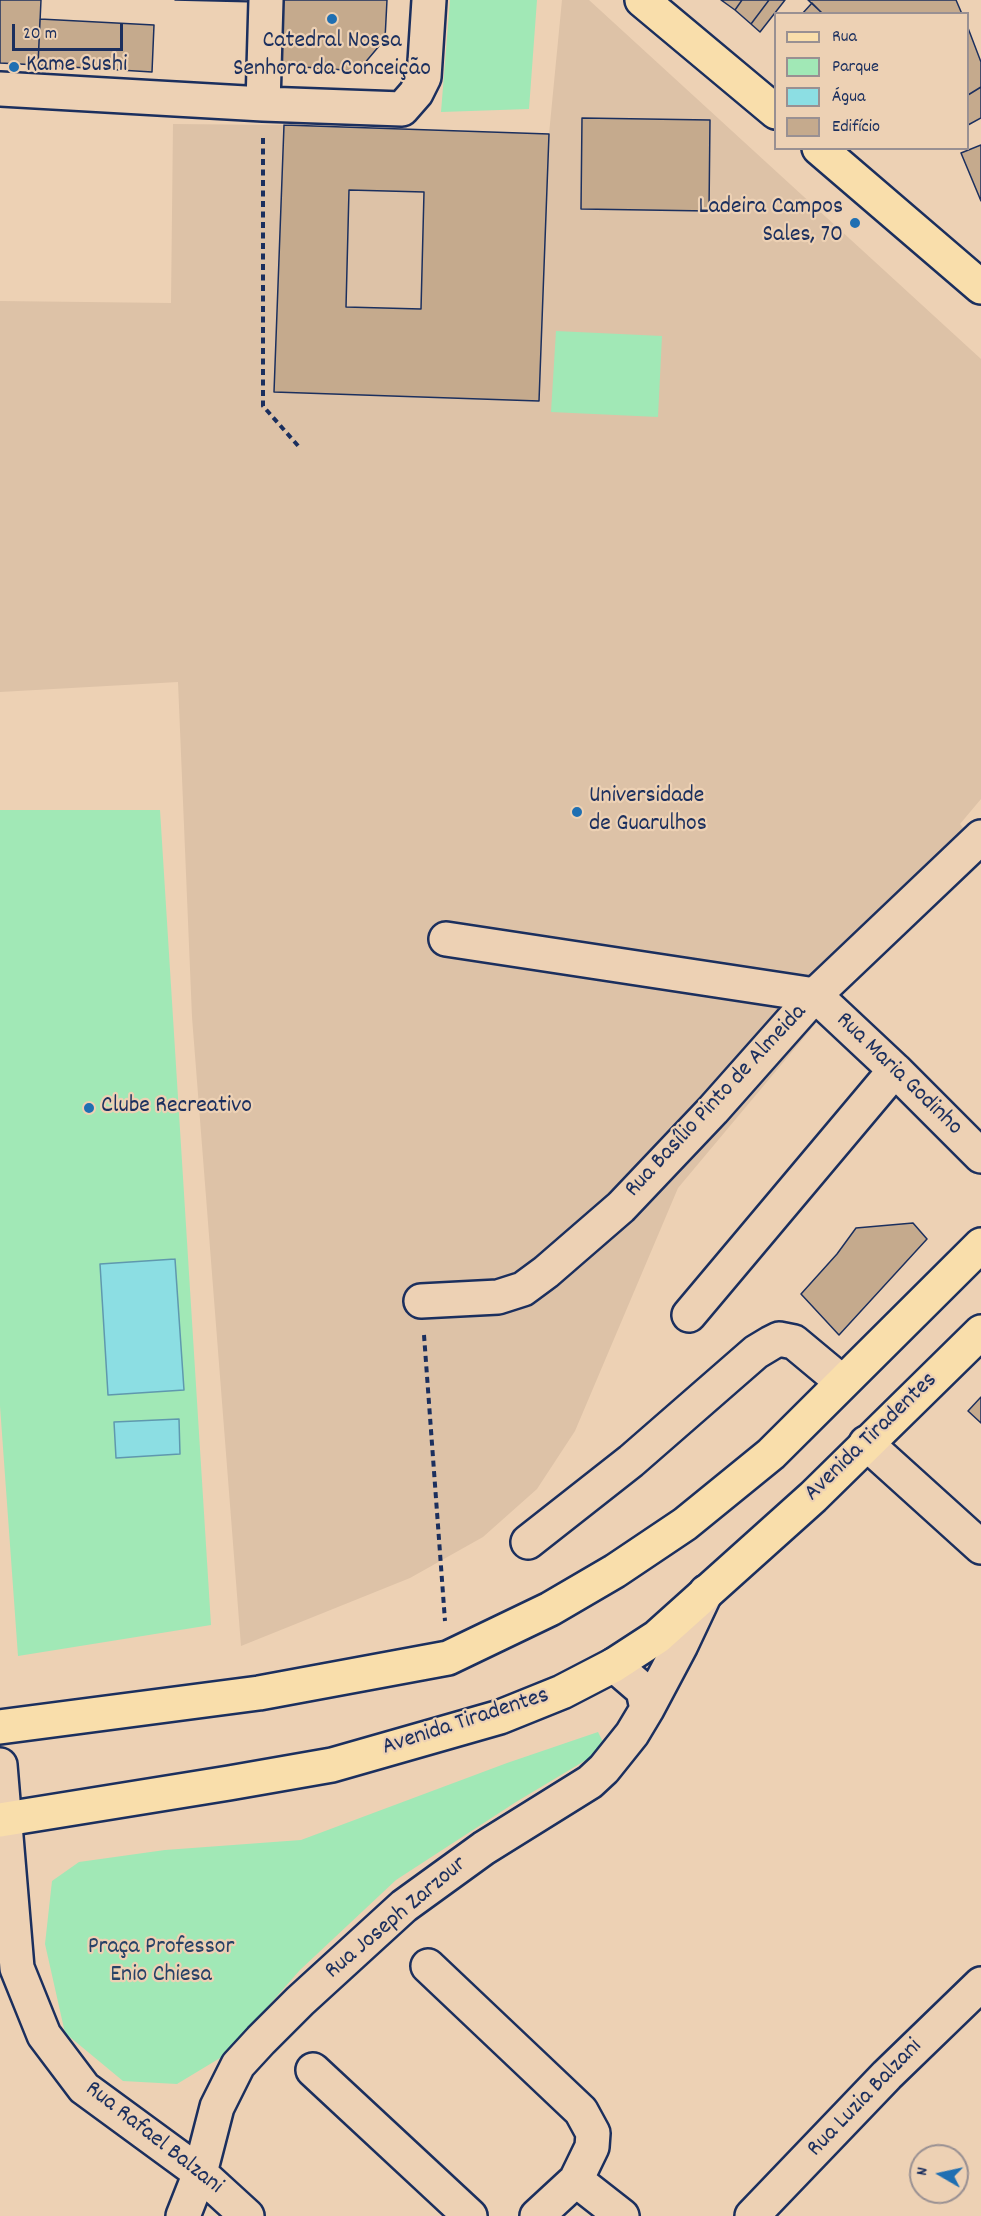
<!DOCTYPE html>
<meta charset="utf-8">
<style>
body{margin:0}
#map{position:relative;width:981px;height:2216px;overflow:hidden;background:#edd1b4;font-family:Dekko,sans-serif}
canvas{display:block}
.legend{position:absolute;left:774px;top:12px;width:195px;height:138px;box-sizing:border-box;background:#edd1b4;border:2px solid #999092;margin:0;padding:8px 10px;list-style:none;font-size:18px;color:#1b2f5e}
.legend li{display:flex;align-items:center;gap:12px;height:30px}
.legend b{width:30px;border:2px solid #999092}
.north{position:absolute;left:909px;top:2144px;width:60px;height:60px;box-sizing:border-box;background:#edd1b4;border:2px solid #999092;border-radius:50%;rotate:279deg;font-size:16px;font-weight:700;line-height:24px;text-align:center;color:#1b2f5e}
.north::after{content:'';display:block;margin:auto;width:21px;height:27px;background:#1f6fb2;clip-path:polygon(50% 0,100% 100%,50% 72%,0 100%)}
.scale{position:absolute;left:12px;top:24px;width:111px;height:27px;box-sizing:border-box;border:3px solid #1b2f5e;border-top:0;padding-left:8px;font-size:18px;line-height:21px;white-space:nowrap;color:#1b2f5e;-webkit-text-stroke:4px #edd1b4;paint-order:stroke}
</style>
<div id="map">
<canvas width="981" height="2216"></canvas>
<ul class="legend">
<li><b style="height:8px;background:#f9deab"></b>Rua</li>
<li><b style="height:16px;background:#a1e8b6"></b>Parque</li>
<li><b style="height:16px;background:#8cdee3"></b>Água</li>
<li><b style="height:16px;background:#c5aa8d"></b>Edifício</li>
</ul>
<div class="north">N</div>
<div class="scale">20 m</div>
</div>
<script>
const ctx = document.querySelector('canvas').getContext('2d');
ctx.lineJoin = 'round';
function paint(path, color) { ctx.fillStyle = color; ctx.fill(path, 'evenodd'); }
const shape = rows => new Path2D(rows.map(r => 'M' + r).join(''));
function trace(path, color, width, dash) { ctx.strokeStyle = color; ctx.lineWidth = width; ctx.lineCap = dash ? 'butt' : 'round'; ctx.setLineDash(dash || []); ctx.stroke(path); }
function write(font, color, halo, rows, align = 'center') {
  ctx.font = font + ' Dekko,sans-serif'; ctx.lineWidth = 4.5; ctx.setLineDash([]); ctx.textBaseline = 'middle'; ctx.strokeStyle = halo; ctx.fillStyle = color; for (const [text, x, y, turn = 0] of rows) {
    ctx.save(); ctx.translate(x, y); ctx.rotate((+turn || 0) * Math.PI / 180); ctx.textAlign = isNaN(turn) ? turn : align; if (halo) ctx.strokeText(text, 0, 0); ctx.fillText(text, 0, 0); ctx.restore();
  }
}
paint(shape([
 [562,0,589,0,981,359,981,799,960,824,978,846,827,1010,678,1188,575,1431,537,1489,483,1537,410,1578,241,1646,192,1017,178,682,0,692,0,301,171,303,173,124,284,125,549,134]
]), '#ddc2a7');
paint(shape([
 [450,0,537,0,529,109,441,112],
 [556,331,662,336,658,417,551,412],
 [0,810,160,810,211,1625,18,1656,0,1406],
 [598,1732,606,1748,516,1802,396,1880,300,1970,225,2055,177,2084,123,2081,65,2033,45,1944,52,1881,79,1862,165,1850,301,1840,507,1763]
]), '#a1e8b6');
const water = shape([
 [175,1259,184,1390,108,1395,100,1264,175,1259],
 [179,1419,180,1454,116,1458,114,1422,179,1419]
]);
paint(water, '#8cdee3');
trace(water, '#5f98ae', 1.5);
const building = shape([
 [0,0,41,0,38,65,0,63,0,0],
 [175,0,258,0,258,2,175,0],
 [279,0,387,0,385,39,358,71,276,65,279,0],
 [721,0,742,0,735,10,721,0],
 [742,0,769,0,751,24,735,10,742,0],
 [769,0,785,0,760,32,751,24,769,0],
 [808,0,956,0,962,14,823,14,808,0],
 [812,3,823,14,802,14,812,3],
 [40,19,154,25,152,72,38,65,40,19],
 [968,28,981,62,981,87,968,95,968,28],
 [981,87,981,118,968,125,968,95,981,87],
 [582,118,710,120,709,211,581,209,582,118],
 [284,125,549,134,539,401,274,392,284,125],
 [349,190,424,192,421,309,346,307,349,190],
 [981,145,981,201,961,153,981,145],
 [913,1223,927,1239,839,1335,801,1294,837,1254,856,1228,913,1223],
 [981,1397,981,1423,968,1411,981,1397]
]);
paint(building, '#c5aa8d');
trace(building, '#1b2f5e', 1.5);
const minor = shape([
 [0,89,263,104,402,109,416,93,424,77,429,0],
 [263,104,266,0],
 [446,939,815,995],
 [815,995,895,1070,981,1156],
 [421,1301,498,1297,523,1289,546,1272,621,1207,713,1110,815,995,981,837],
 [689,1315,895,1070],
 [866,1443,981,1547],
 [528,1542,631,1461,756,1352,771,1343,779,1339,794,1342,842,1382],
 [614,1665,643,1690,647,1709],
 [0,1765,17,1968,44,2035,84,2088,200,2173,247,2216],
 [428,1966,581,2111,593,2133,592,2147,576,2180],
 [313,2070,470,2216],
 [183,2216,200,2173,217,2107,238,2065,261,2040,300,2001,404,1906,484,1848,590,1782,604,1769,632,1734,647,1709,681,1645,706,1592],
 [537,2216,576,2180,622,2216],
 [752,2216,887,2075,981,1984]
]);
const major = shape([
 [642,0,776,112],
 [819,148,981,287],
 [0,1727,259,1693,448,1658,550,1609,615,1571,685,1524,771,1454,981,1245],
 [0,1820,229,1783,332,1765,500,1717,562,1692,614,1665,657,1637,813,1497,981,1332]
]);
trace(minor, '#1b2f5e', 38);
trace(major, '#1b2f5e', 38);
trace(shape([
 [263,138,263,406,300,448],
 [424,1335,445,1621]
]), '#1b2f5e', 4, [6, 4.5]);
trace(minor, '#edd1b4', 33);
trace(major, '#f9deab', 33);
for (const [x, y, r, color] of [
 [332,19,6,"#1f6fb2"],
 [14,67,6,"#1f6fb2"],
 [855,223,6,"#1f6fb2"],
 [577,812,6,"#1f6fb2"],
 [89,1108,6,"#1f6fb2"]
]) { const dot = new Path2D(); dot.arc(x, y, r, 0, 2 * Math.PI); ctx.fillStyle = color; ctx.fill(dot); trace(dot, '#edd1b4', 2); }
write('24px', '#1b2f5e', '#edd1b4', [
 ["Catedral Nossa",332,43,"center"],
 ["Senhora da Conceição",332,71,"center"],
 ["Kame Sushi",26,67],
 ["Ladeira Campos",843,209,"right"],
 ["Sales, 70",843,237,"right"],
 ["Universidade",589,798],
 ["de Guarulhos",589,826],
 ["Clube Recreativo",101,1108]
], 'left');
write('24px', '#1b2f5e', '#edd1b4', [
 ["Rua Maria Godinho",898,1075,44],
 ["Rua Basílio Pinto de Almeida",717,1102,-47],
 ["Avenida Tiradentes",872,1438,-44],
 ["Avenida Tiradentes",466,1723,-18],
 ["Rua Joseph Zarzour",397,1919,-40],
 ["Rua Luzia Balzani",866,2099,-46],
 ["Rua Rafael Balzani",153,2139,38]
]);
write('24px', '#284267', '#edd1b4', [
 ["Praça Professor",161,1949],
 ["Enio Chiesa",161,1977]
]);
</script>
